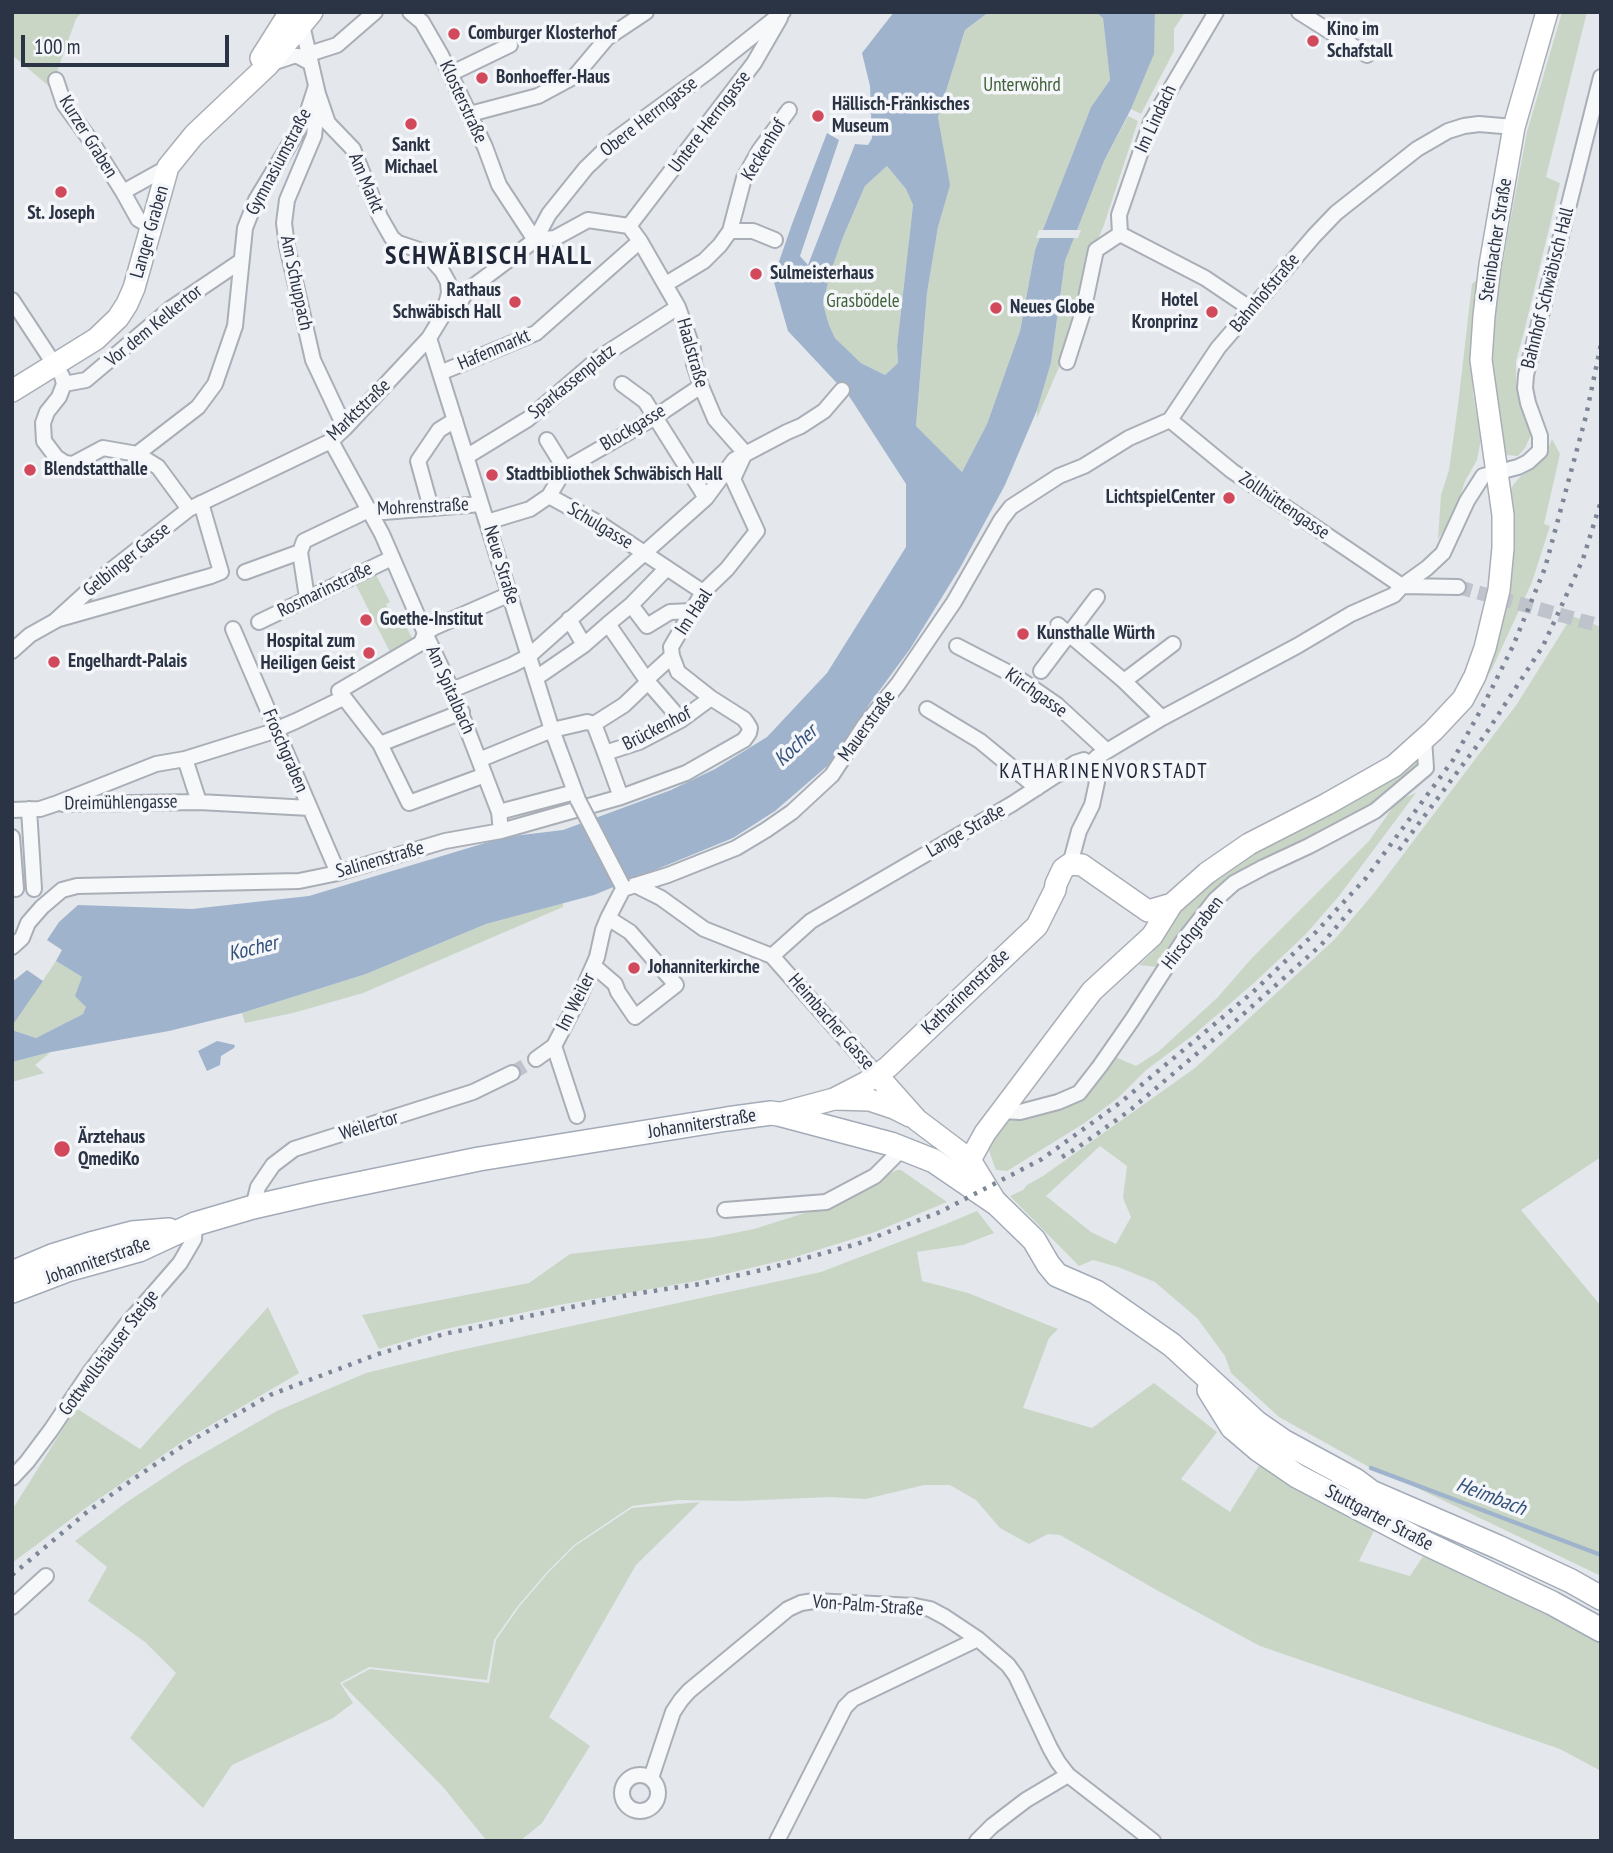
<!DOCTYPE html>
<meta charset="utf-8">
<style>
body{margin:0}
#map{position:relative;width:1613px;height:1853px;overflow:hidden;background:#e4e7ec;font-family:"PT Sans Narrow",sans-serif}
canvas{display:block}
.frame{position:absolute;inset:0;border:14px solid #2b3445;pointer-events:none}
.scale{position:absolute;left:21px;top:35px;width:208px;height:32px;box-sizing:border-box;border:4px solid #2b3445;border-top:0;padding-left:9px;font-size:21px;line-height:24px;white-space:nowrap;color:#2b3445;-webkit-text-stroke:5px #f4f6f9;paint-order:stroke}
</style>
<div id="map">
<canvas width="1613" height="1853"></canvas>
<div class="frame"></div>
<div class="scale">100 m</div>
</div>
<script>
const ctx = document.querySelector('canvas').getContext('2d');
ctx.lineJoin = 'round';
function paint(path, color) { ctx.fillStyle = color; ctx.fill(path, 'evenodd'); }
const shape = rows => new Path2D(rows.map(r => 'M' + r).join(''));
function trace(path, color, width, dash) { ctx.strokeStyle = color; ctx.lineWidth = width; ctx.lineCap = dash ? 'butt' : 'round'; ctx.setLineDash(dash || []); ctx.stroke(path); }
function write(font, color, halo, rows, align = 'center') {
  ctx.font = font + ' "PT Sans Narrow",sans-serif'; ctx.lineWidth = 7; ctx.setLineDash([]); ctx.textBaseline = 'middle'; ctx.strokeStyle = halo; ctx.fillStyle = color; for (const [text, x, y, turn = 0] of rows) {
    ctx.save(); ctx.translate(x, y); ctx.rotate((+turn || 0) * Math.PI / 180); ctx.textAlign = isNaN(turn) ? turn : align; if (halo) ctx.strokeText(text, 0, 0); ctx.fillText(text, 0, 0); ctx.restore();
  }
}
paint(shape([
 [12,12,82,12,76,19,51,88,12,55],
 [989,12,1096,12,1103,17,1110,80,1091,107,1035,250,1020,331,987,424,962,472,916,426,927,293,938,227,949,185,938,117,965,30],
 [1155,12,1185,12,1174,29,1174,51,1141,114,1131,109,1153,56],
 [1562,12,1587,12,1546,177,1560,183,1524,332,1516,361,1516,385,1532,433,1525,448,1518,456,1507,455,1500,445,1491,358,1499,281,1527,132],
 [1128,116,1138,121,1104,225,1090,258,1060,365,1037,418,1037,410,1051,363,1065,261,1104,161],
 [887,166,906,189,913,205,897,346,898,363,885,375,861,363,835,338,829,325,823,304,830,274,843,237,865,186],
 [1482,275,1472,362,1473,395,1481,438,1477,460,1465,481,1455,513,1438,539,1441,495,1449,470,1458,405,1472,284],
 [1552,439,1560,454,1544,524,1550,526,1532,582,1492,669,1460,719,1467,700,1512,545,1514,513,1510,494,1513,485,1521,476,1533,469,1546,454],
 [376,575,390,602,386,604,394,619,397,618,403,627,406,626,415,644,392,656,356,585],
 [1572,616,1601,627,1601,1157,1521,1210,1601,1306,1601,1576,1413,1486,1378,1472,1279,1417,1231,1373,1225,1356,1197,1318,1155,1282,1118,1267,1093,1260,1079,1266,1010,1196,1023,1190,1027,1185,1043,1176,1195,1068,1334,940,1374,893,1517,704],
 [1100,1146,1127,1166,1123,1198,1131,1217,1116,1244,1091,1232,1046,1196],
 [1422,758,1423,767,1342,825,1205,903,1157,967,1139,965,1153,952,1182,903,1215,873],
 [1416,793,1339,896,1305,935,1255,982,1196,1033,1146,1070,1118,1098,1083,1124,1007,1171,996,1170,987,1145,1003,1117,1063,1104,1113,1056,1136,1066,1158,1052,1217,998,1252,958,1369,841,1398,800],
 [563,903,563,907,363,993,293,1013,245,1023,242,1013,366,974,486,924],
 [56,961,82,977,86,1008,83,1014,36,1038,12,1030,12,1026],
 [51,1052,35,1065,44,1073,12,1082,12,1062],
 [897,1170,901,1170,947,1202,875,1232,792,1258,696,1281,559,1305,441,1330,379,1349,362,1315,529,1283,570,1254,709,1238,754,1229,808,1212],
 [977,1211,994,1233,963,1245,917,1252,922,1281,968,1293,1058,1329,1049,1338,1023,1408,1092,1428,1154,1383,1217,1432,1181,1479,1230,1512,1260,1464,1377,1525,1359,1561,1410,1576,1428,1549,1601,1639,1601,1771,1560,1749,1260,1646,1162,1593,1060,1535,1048,1534,1029,1544,1000,1528,976,1500,950,1485,924,1485,866,1499,831,1497,737,1501,678,1500,632,1506,574,1545,547,1572,517,1607,494,1640,487,1680,369,1667,340,1683,353,1703,333,1718,232,1765,203,1808,130,1738,176,1673,145,1642,88,1601,107,1567,75,1541,127,1502,183,1465,277,1411,366,1373,456,1351,821,1272,946,1224],
 [268,1307,299,1373,182,1442,87,1507,12,1563,12,1510,76,1408,140,1449],
 [700,1502,636,1565,549,1717,590,1746,542,1823,520,1841,487,1841,443,1787,342,1684,370,1669,489,1683,496,1640,519,1607,548,1573,575,1546,632,1508]
]), '#c9d6c5');
paint(shape([
 [894,12,989,12,965,30,938,117,950,185,938,227,927,293,916,426,962,472,987,424,1020,331,1035,250,1091,107,1110,80,1103,18,1096,12,1155,12,1154,54,1131,109,1104,161,1065,261,1051,363,1037,410,1005,485,960,568,910,649,868,706,861,724,833,761,775,811,733,838,594,895,486,924,366,974,242,1013,169,1031,51,1052,12,1062,12,1030,36,1038,83,1014,86,1007,75,996,82,977,56,961,62,950,47,940,59,922,78,905,192,909,309,896,505,837,563,830,671,790,715,769,767,737,827,673,906,547,906,484,849,396,788,331,773,279,792,224,827,133,839,140,800,256,808,265,855,144,868,145,872,138,870,86,862,53],
 [887,166,906,189,913,205,897,346,898,363,885,375,861,363,835,338,829,325,823,304,830,274,843,237,865,186],
 [27,970,43,981,12,1026,12,982],
 [217,1041,235,1045,234,1048,221,1056,220,1065,207,1071,198,1051]
]), '#9fb4cc');
paint(shape([
 [1039,230,1081,230,1078,238,1036,238]
]), '#e4e7ec');
trace(shape([
 [1371,1468,1601,1555]
]), '#9fb4cc', 4.5);
trace(shape([
 [1458,587,1601,626],
 [512,1073,536,1059]
]), '#bfc3cb', 14, [14, 7]);
const street = shape([
 [410,12,422,22,441,55,485,147,499,185,535,240],
 [1299,12,1367,55],
 [309,54,337,45,375,12],
 [272,63,293,56,298,56,311,63],
 [450,74,510,45],
 [56,80,64,104,91,141,123,192,168,167],
 [318,99,314,136,287,200,284,223,287,246,313,360,345,428],
 [470,114,538,96,575,76,607,38,646,12],
 [123,192,138,219,151,227],
 [629,226,754,63,780,18],
 [730,231,744,178,759,151,789,110],
 [1120,234,1119,215,1151,122,1216,12],
 [1120,234,1205,278,1251,309],
 [535,240,549,214,586,168,616,139,709,71,783,12],
 [666,284,704,261,720,245,730,231,753,231,775,240],
 [12,300,62,376,64,384],
 [444,314,461,300,467,291,535,240,555,238,588,220,629,226],
 [429,338,552,730,578,800],
 [1067,362,1083,312,1096,250,1120,234],
 [440,373,536,333,640,241],
 [64,384,86,380,170,309,241,261],
 [64,384,59,397,47,412,43,423,44,441,56,457,65,463,73,464,103,448,137,454],
 [622,384,645,401,706,498],
 [1170,420,1232,471,1402,586],
 [331,441,382,534,425,633,452,690,499,812,501,831],
 [466,457,528,419,599,358,678,307],
 [565,469,655,417,701,386],
 [549,496,602,525,703,592],
 [431,508,418,461,439,430,455,420],
 [189,509,158,467,137,454,198,407,215,384,235,326,245,228,256,200,306,117,316,86],
 [487,522,530,509,549,496,565,469,547,440],
 [245,572,300,552],
 [1402,586,1458,587],
 [307,598,300,552,304,541,369,510,384,512,481,504],
 [631,605,647,626,670,612,692,611],
 [59,619,211,576,221,572,201,503],
 [569,619,584,645],
 [259,622,392,558],
 [608,624,648,682,681,720],
 [1058,625,1124,681,1162,718],
 [233,629,338,873],
 [425,633,421,643,339,691,380,744,462,712],
 [425,633,435,627,510,594],
 [957,646,1015,676,1057,705,1107,751],
 [12,651,30,635,55,621,110,571,189,509,331,441,345,428,429,338,443,315,449,293,448,282,442,271,425,252,398,243,392,238,380,217,353,149,328,123,318,94,302,25],
 [1041,671,1097,597],
 [536,678,584,645,608,624,631,605,667,568],
 [1124,681,1173,644],
 [452,690,512,665,529,656,706,498,734,460,787,432,801,426,824,411,842,390],
 [927,709,980,741,1037,788],
 [594,724,605,753],
 [380,744,409,803,485,775],
 [185,759,199,802],
 [479,760,552,730,587,722,594,724,624,705,648,682,649,677,672,656],
 [1090,764,1097,757,1162,718,1297,646,1351,614,1394,595,1402,586,1427,568,1443,553,1467,501,1483,476,1518,467,1528,462,1540,451,1540,436,1528,403,1525,388,1526,375,1601,77],
 [621,797,605,753,639,742,681,720,711,698],
 [63,804,199,802,310,808],
 [29,809,34,889],
 [12,810,40,809,55,804,156,764,185,759,268,733,296,721,343,698],
 [499,812,575,792],
 [12,837,16,889],
 [1073,863,1072,857,1079,831,1092,805,1097,782,1090,764],
 [635,885,661,898,704,929,772,956,877,1075],
 [623,889,668,875,736,848,766,830,792,812,832,775,864,726,898,684,954,602,1001,520,1011,507,1059,476,1084,466,1129,438,1170,420,1218,348,1314,236,1336,213,1417,149,1448,131,1464,126,1479,124,1514,127],
 [12,947,22,938,28,923,42,907,62,890,77,886,299,881,338,873,445,841,501,831,621,797,686,773,744,740,749,733,750,728,747,723,744,719,711,698,678,672,672,656,671,647,703,592,727,569,757,531,733,479,745,453,715,419,701,386,694,364,693,349,678,307,640,241,629,226],
 [772,956,811,921,1012,804,1075,763,1084,760,1090,764],
 [594,966,615,984,618,992,635,1017,676,985,630,932,608,918],
 [554,1046,577,1116],
 [536,1059,554,1046,580,996,597,957,603,930,608,918,623,889],
 [1002,1111,1020,1112,1058,1102,1079,1093,1100,1066,1132,1020,1183,941,1215,900,1234,883,1264,867,1309,846,1375,811,1426,768,1424,739],
 [253,1207,258,1187,273,1165,294,1149,473,1092,512,1073],
 [725,1210,826,1202,875,1176,903,1148],
 [12,1478,27,1462,51,1430,90,1372,127,1324,180,1263,194,1239,195,1224],
 [12,1607,46,1576],
 '622 1793a18 18 0 1 1 36 0a18 18 0 1 1-36 0Z',
 [651,1778,673,1712,681,1700,689,1691,788,1609,801,1603,814,1601,915,1606,930,1609,945,1617,978,1639,1008,1665,1016,1676,1050,1748,1058,1762,1068,1775,1153,1841],
 [777,1841,845,1707,853,1699,978,1639],
 [977,1841,992,1826,1026,1800,1068,1775]
]);
const secondary = shape([
 [261,58,290,12],
 [12,391,96,339,118,318,127,304,134,288,168,167,194,135,268,65,312,12],
 [877,1075,917,1120,970,1160,997,1204],
 [836,1099,870,1100,894,1108,910,1116],
 [778,1114,834,1099,865,1083,888,1067,1037,926,1055,890,1056,884,1063,869,1070,864,1082,865,1148,911,1172,904],
 [970,1160,985,1133,1092,991,1152,936,1172,904,1207,873,1249,844,1327,804,1394,766,1433,731,1463,699,1475,676,1485,648,1499,590,1503,548,1503,515,1481,360,1484,316,1490,265,1514,127,1547,12]
]);
const primary = shape([
 [12,1273,52,1256,94,1243,132,1233,169,1230],
 [12,1291,67,1270,139,1250,195,1224,253,1207,314,1193,479,1159,727,1119,771,1113,778,1114,891,1144,934,1161,997,1204,1034,1240,1048,1264,1057,1275,1096,1292,1172,1345,1257,1423,1283,1441,1355,1480,1371,1492,1498,1547,1571,1581,1601,1598],
 [1209,1390,1232,1427,1259,1450,1297,1476,1423,1542,1552,1603,1601,1630]
]);
trace(street, '#a9aeb7', 18);
trace(secondary, '#a9aeb7', 24);
trace(primary, '#a3abb8', 26);
trace(street, '#f7f8fa', 14);
trace(secondary, '#fff', 21);
trace(primary, '#fff', 23);
trace(shape([
 [1399,850,1485,735,1543,646,1583,559,1601,501],
 [1062,1157,1077,1148,1129,1111,1239,1018,1321,945,1355,905],
 [12,1575,87,1512,132,1480,184,1445,270,1395,378,1354,444,1334,633,1294,700,1284,766,1269,857,1244,940,1212,1042,1159,1121,1102,1253,992,1315,933,1366,878,1453,760,1483,706,1513,646,1545,568,1586,416,1601,344]
]), '#7d8696', 4.5, [3.5, 7]);
const streetBridge = shape([
 [578,800,622,885]
]);
trace(streetBridge, '#a9aeb7', 18, []);
trace(streetBridge, '#f7f8fa', 14);
for (const [x, y, r, color] of [
 [454,34,7,"#d1495b"],
 [1313,41,7,"#d1495b"],
 [482,78,7,"#d1495b"],
 [818,116,7,"#d1495b"],
 [411,124,7,"#d1495b"],
 [61,192,7,"#d1495b"],
 [756,274,7,"#d1495b"],
 [515,302,7,"#d1495b"],
 [996,308,7,"#d1495b"],
 [1212,312,7,"#d1495b"],
 [30,470,7,"#d1495b"],
 [492,475,7,"#d1495b"],
 [1229,498,7,"#d1495b"],
 [366,620,7,"#d1495b"],
 [1023,634,7,"#d1495b"],
 [369,653,7,"#d1495b"],
 [54,662,7,"#d1495b"],
 [634,968,7,"#d1495b"],
 [62,1149,9,"#d1495b"]
]) { const dot = new Path2D(); dot.arc(x, y, r, 0, 2 * Math.PI); ctx.fillStyle = color; ctx.fill(dot); trace(dot, '#f4f6f9', 2.5); }
write('bold 19px', '#2b3445', '#f4f6f9', [
 ["Kino im",1327,30],
 ["Schafstall",1327,52],
 ["Comburger Klosterhof",468,34],
 ["Bonhoeffer-Haus",496,78],
 ["Hällisch-Fränkisches",832,105],
 ["Museum",832,127],
 ["Sankt",411,146,"center"],
 ["Michael",411,168,"center"],
 ["St. Joseph",61,214,"center"],
 ["Sulmeisterhaus",770,274],
 ["Rathaus",501,291,"right"],
 ["Schwäbisch Hall",501,313,"right"],
 ["Hotel",1198,301,"right"],
 ["Kronprinz",1198,323,"right"],
 ["Neues Globe",1010,308],
 ["Blendstatthalle",44,470],
 ["Stadtbibliothek Schwäbisch Hall",506,475],
 ["LichtspielCenter",1215,498,"right"],
 ["Goethe-Institut",380,620],
 ["Kunsthalle Würth",1037,634],
 ["Hospital zum",355,642,"right"],
 ["Heiligen Geist",355,664,"right"],
 ["Engelhardt-Palais",68,662],
 ["Johanniterkirche",648,968],
 ["Ärztehaus",78,1138],
 ["QmediKo",78,1160]
], 'left');
write('19px', '#3f6138', '#f4f6f9', [
 ["Unterwöhrd",1022,86],
 ["Grasbödele",863,302]
]);
write('19px', '#2b3445', '#f4f6f9', [
 ["Klosterstraße",463,102,65],
 ["Obere Herrngasse",649,117,-38],
 ["Im Lindach",1156,119,-65],
 ["Untere Herrngasse",710,122,-53],
 ["Kurzer Graben",88,137,58],
 ["Keckenhof",764,150,-59],
 ["Gymnasiumstraße",279,162,-62],
 ["Am Markt",366,183,67],
 ["Langer Graben",150,232,-74],
 ["Steinbacher Straße",1496,240,-81],
 ["Am Schuppach",296,283,78],
 ["Bahnhof Schwäbisch Hall",1548,288,-76],
 ["Bahnhofstraße",1265,293,-50],
 ["Vor dem Kelkertor",154,326,-39],
 ["Hafenmarkt",494,350,-23],
 ["Haalstraße",692,353,74],
 ["Sparkassenplatz",572,382,-39],
 ["Marktstraße",359,410,-44],
 ["Blockgasse",633,428,-31],
 ["Zollhüttengasse",1284,506,34],
 ["Mohrenstraße",423,507,-3],
 ["Schulgasse",600,526,31],
 ["Gelbinger Gasse",127,560,-39],
 ["Neue Straße",501,565,73],
 ["Rosmarinstraße",325,590,-26],
 ["Im Haal",694,612,-57],
 ["Am Spitalbach",450,690,66],
 ["Kirchgasse",1036,693,35],
 ["Mauerstraße",867,726,-54],
 ["Brückenhof",657,729,-27],
 ["Froschgraben",285,751,67],
 ["Dreimühlengasse",121,803,-1],
 ["Lange Straße",966,831,-30],
 ["Salinenstraße",380,860,-16],
 ["Hirschgraben",1193,933,-52],
 ["Katharinenstraße",966,992,-44],
 ["Im Weiler",576,1002,-63],
 ["Heimbacher Gasse",831,1022,49],
 ["Johanniterstraße",702,1124,-9],
 ["Weilertor",369,1126,-17],
 ["Johanniterstraße",98,1261,-19],
 ["Gottwollshäuser Steige",109,1353,-53],
 ["Stuttgarter Straße",1379,1518,28],
 ["Von-Palm-Straße",868,1606,4]
]);
write('italic 21px', '#34527a', '#f4f6f9', [
 ["Kocher",796,746,-43],
 ["Kocher",253,949,-14],
 ["Heimbach",1491,1497,21]
]);
ctx.letterSpacing = '2px';
write('21px', '#1d2536', '#f4f6f9', [
 ["KATHARINENVORSTADT",1104,772]
]);
ctx.letterSpacing = '0px';
ctx.letterSpacing = '2px';
write('bold 26px', '#1d2536', '#f4f6f9', [
 ["SCHWÄBISCH HALL",489,257]
]);
ctx.letterSpacing = '0px';
</script>
